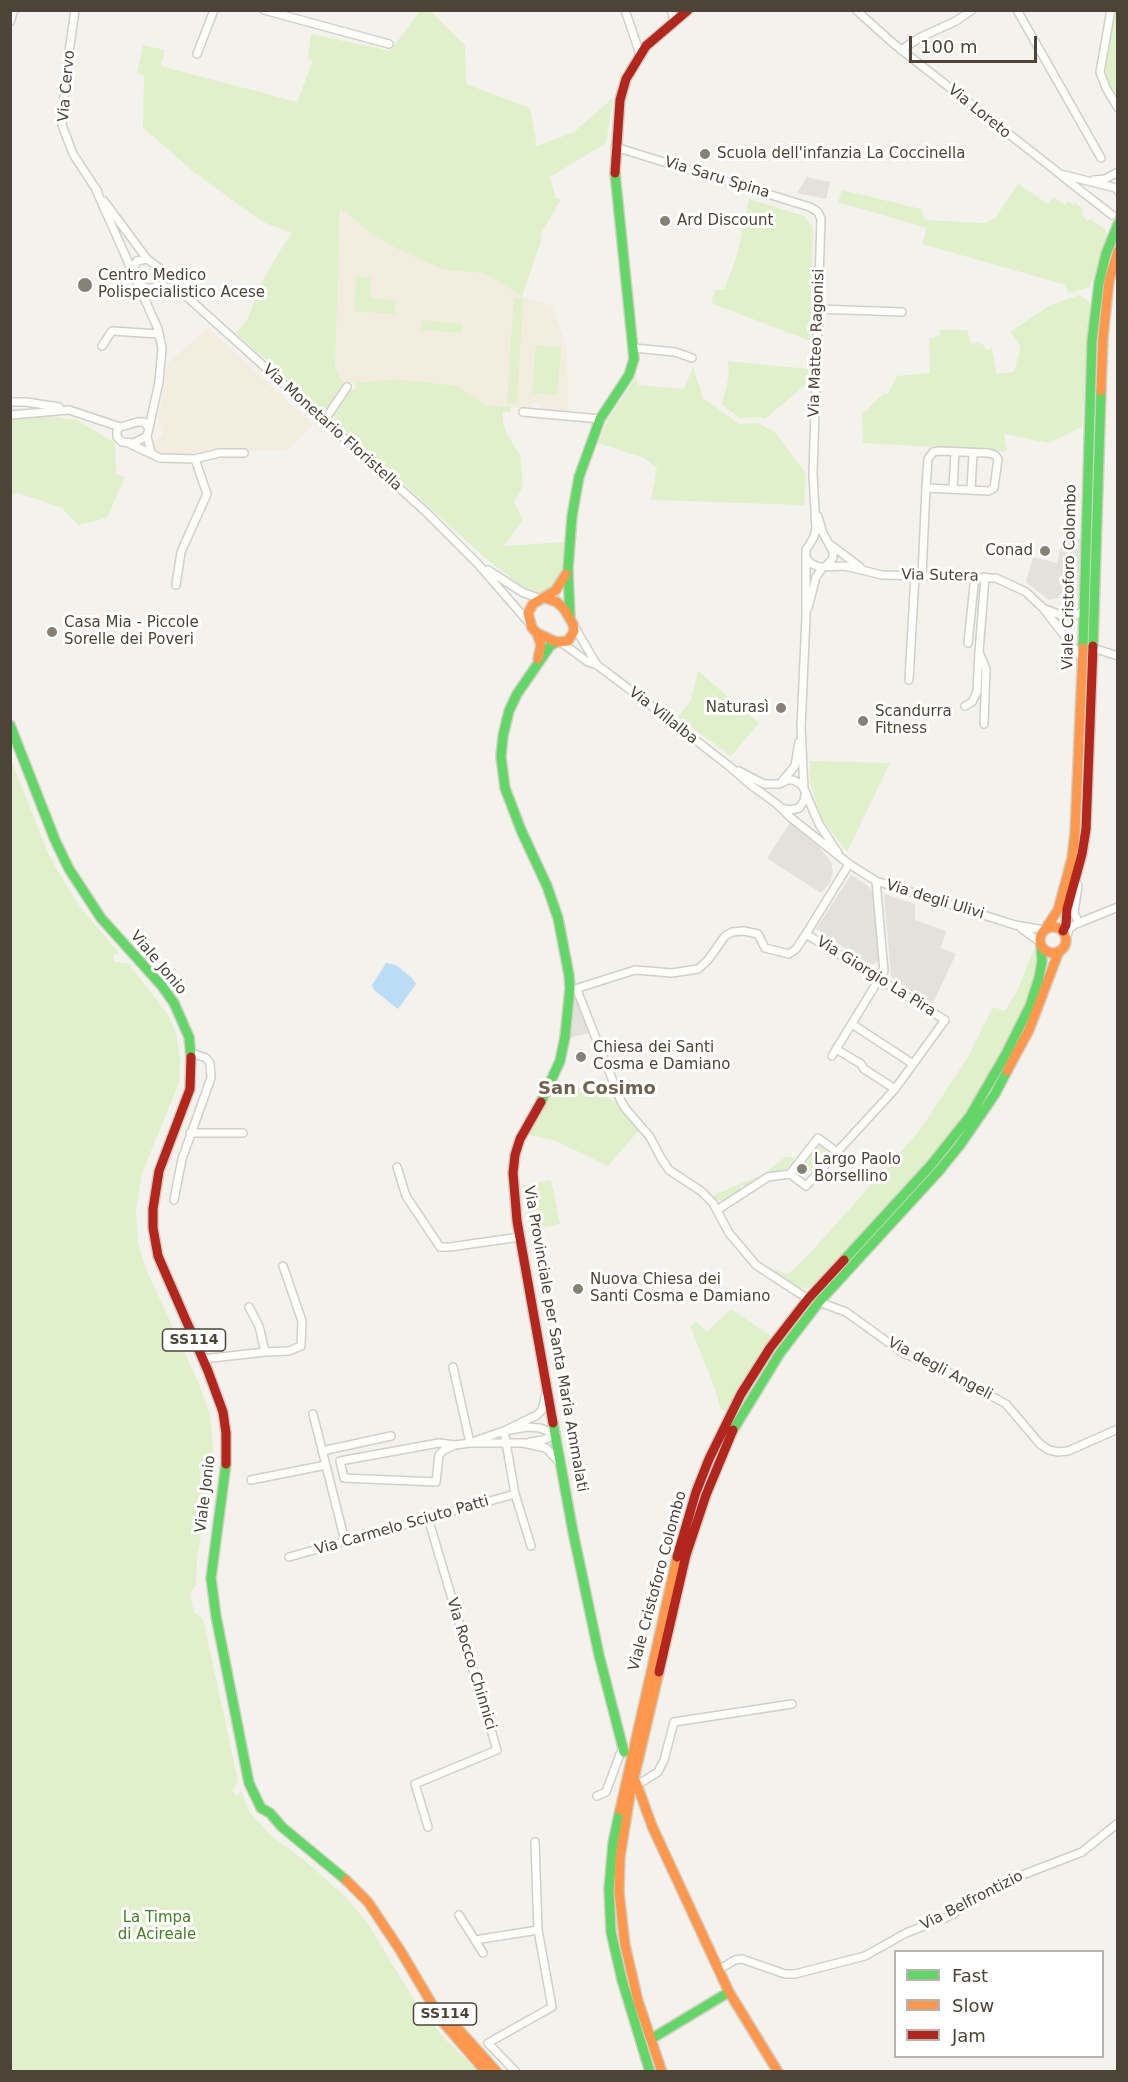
<!DOCTYPE html>
<meta charset="utf-8">
<style>
body{margin:0}
#map{position:relative;width:1128px;height:2082px;overflow:hidden;background:#f3f2ed;font-family:"DejaVu Sans",sans-serif}
canvas{display:block}
.frame{position:absolute;inset:0;border:12px solid #4c4437;pointer-events:none}
.legend{position:absolute;left:894px;top:1950px;width:210px;height:108px;box-sizing:border-box;background:#fff;border:2px solid #b7b4af;margin:0;padding:8px 10px;list-style:none;font-size:18px;color:#4c4437}
.legend li{display:flex;align-items:center;gap:12px;height:30px}
.legend b{width:30px;border:2px solid #b7b4af}
.scale{position:absolute;left:909px;top:36px;width:128px;height:27px;box-sizing:border-box;border:3px solid #4c4437;border-top:0;padding-left:8px;font-size:18px;line-height:21px;white-space:nowrap;color:#4c4437;-webkit-text-stroke:4px #fff;paint-order:stroke}
</style>
<div id="map">
<canvas width="1128" height="2082"></canvas>
<div class="frame"></div>
<ul class="legend">
<li><b style="height:8px;background:#63d668"></b>Fast</li>
<li><b style="height:8px;background:#ff974d"></b>Slow</li>
<li><b style="height:8px;background:#b3261e"></b>Jam</li>
</ul>
<div class="scale">100 m</div>
</div>
<script>
const ctx = document.querySelector('canvas').getContext('2d');
ctx.lineJoin = 'round';
function paint(path, color) { ctx.fillStyle = color; ctx.fill(path, 'evenodd'); }
const shape = rows => new Path2D(rows.map(r => 'M' + r).join(''));
function trace(path, color, width, dash) { ctx.strokeStyle = color; ctx.lineWidth = width; ctx.lineCap = dash ? 'butt' : 'round'; ctx.setLineDash(dash || []); ctx.stroke(path); }
function write(font, color, halo, rows, align = 'center') {
  ctx.font = font + ' "DejaVu Sans",sans-serif'; ctx.lineWidth = 6; ctx.setLineDash([]); ctx.textBaseline = 'middle'; ctx.strokeStyle = halo; ctx.fillStyle = color; for (const [text, x, y, turn = 0] of rows) {
    ctx.save(); ctx.translate(x, y); ctx.rotate((+turn || 0) * Math.PI / 180); ctx.textAlign = isNaN(turn) ? turn : align; if (halo) ctx.strokeText(text, 0, 0); ctx.fillText(text, 0, 0); ctx.restore();
  }
}
paint(shape([
 [340,208,376,237,444,270,484,273,526,298,552,306,567,348,568,407,565,412,541,410,541,403,534,402,529,409,484,405,458,386,395,379,344,384,335,369],
 [208,328,313,425,287,450,217,451,183,457,160,456,156,453,154,448,154,441,162,436,163,428,158,421,168,363]
]), '#f2eddf');
paint(shape([
 [420,11,430,11,465,45,466,84,530,108,537,146,574,132,613,98,606,143,550,177,556,198,561,199,542,232,540,244,522,296,484,273,444,270,400,250,376,237,340,208,335,369,344,384,329,409,324,411,236,333,247,320,262,282,279,252,292,233,265,223,236,203,194,172,143,128,144,75,137,73,143,45,165,50,161,66,297,102,313,61,308,59,311,34,390,51],
 [1115,11,1117,11,1117,99,1106,78,1105,73],
 [1018,184,1048,204,1054,197,1065,205,1068,201,1073,205,1075,203,1082,208,1083,216,1087,221,1090,219,1105,229,1107,237,1095,280,1091,282,1090,287,1068,293,1066,285,922,244,927,228,838,202,842,190,921,209,925,220,985,223,995,218],
 [749,199,804,216,813,227,810,341,711,303,715,290,724,290,737,256],
 [356,276,371,278,370,298,396,300,395,314,354,311],
 [1080,295,1089,302,1090,306,1082,427,1049,443,1004,434,1007,451,863,443,862,412,867,411,868,408,883,394,888,394,897,376,930,373,929,339,940,335,940,330,967,330,971,344,979,342,979,345,983,344,986,350,992,349,997,374,1014,372,1021,346,1010,332,1050,305],
 [514,296,523,300,517,403,507,403],
 [422,320,463,324,462,333,421,330],
 [536,345,561,347,557,395,532,393],
 [728,361,809,369,809,382,765,419,761,417,740,418,722,405,729,375],
 [693,367,703,398,739,424,758,423,775,432,806,474,804,505,651,500,657,468,644,458,598,443,607,421,636,377,638,385,684,389],
 [395,379,458,386,484,405,511,407,511,412,503,412,503,422,507,434,520,455,523,486,514,502,523,520,504,546,564,542,563,570,561,578,553,589,541,594,529,592,484,557,335,421,334,416,336,411,349,392,356,388,355,383],
 [42,415,77,420,115,443,116,474,125,477,107,518,78,525,62,508,18,493,11,495,10,419],
 [698,671,759,723,731,756,678,717,691,700],
 [810,761,890,763,847,852,821,818,810,782],
 [12,762,48,853,62,878,80,907,119,953,113,956,114,962,128,963,169,1016,176,1033,180,1058,179,1083,142,1173,136,1211,138,1242,145,1267,199,1384,210,1414,213,1449,211,1473,197,1560,196,1584,190,1594,194,1612,203,1619,216,1678,238,1782,232,1790,236,1796,241,1791,249,1811,270,1835,304,1860,347,1898,368,1924,419,2008,446,2040,478,2071,11,2071],
 [1035,947,1037,956,1034,976,1025,1005,984,1086,948,1136,908,1184,812,1286,808,1288,798,1287,764,1267,788,1274,811,1252,920,1130,968,1057,993,1007,1005,1011,1017,991],
 [557,1080,617,1101,621,1109,640,1129,608,1166,554,1140,528,1135],
 [820,1145,828,1153,805,1176,801,1173,801,1167,817,1146],
 [785,1157,793,1157,794,1161,785,1171,768,1173,745,1187,743,1185,740,1187,741,1189,724,1200,716,1200,711,1196,764,1174],
 [551,1180,560,1224,530,1230,521,1186],
 [731,1309,771,1336,726,1412,721,1410,714,1386,690,1326,696,1322,707,1332]
]), '#e0f0cb');
paint(shape([
 [807,177,830,182,826,199,797,193],
 [1063,539,1080,539,1078,596,1062,593,1059,598,1049,600,1026,582,1033,557,1057,563],
 [790,823,817,845,831,861,833,872,830,883,821,893,767,858],
 [851,875,867,885,872,891,879,960,875,964,869,964,816,929],
 [884,894,915,904,915,920,946,931,941,948,956,954,932,1005,891,977],
 [575,998,577,999,590,1033,569,1038]
]), '#e3e1dc');
paint(shape([
 [386,963,396,965,412,978,416,984,398,1009,374,990,372,985]
]), '#baddf5');
const street = shape([
 [75,10,66,73,62,125,73,154,98,192],
 [264,10,389,44],
 [625,10,640,54],
 [671,10,674,20],
 [856,10,894,44,1060,174,1116,188,1118,191],
 [1017,10,1101,158],
 [1111,10,1100,72,1106,88,1118,108],
 [10,22,14,10],
 [901,50,921,37,956,21,972,10],
 [197,54,214,10],
 [615,147,810,207,818,212,821,219,813,474,816,529,814,537,806,550,806,557,810,563,819,567,845,566,882,575,996,578,1026,592,1043,608,1083,660],
 [1062,176,1112,215],
 [1094,180,1105,179,1118,172],
 [96,190,138,284,149,289,157,286,167,287,186,296,426,512,478,564,530,624],
 [104,201,147,259,166,273,182,292],
 [132,270,137,261,147,259],
 [138,284,158,329,162,348,159,382,149,428],
 [818,309,902,312],
 [102,346,112,331,159,334],
 [634,348,675,352,692,358],
 [10,402,26,402,59,407],
 [523,412,600,419],
 [10,415,69,410,120,427],
 [324,421,347,387],
 [147,436,134,443,122,442,117,437,117,430,120,427,138,422,144,422,149,428,147,436,151,453],
 [128,443,160,458,195,459,207,494,181,552,176,585],
 [195,459,219,453,244,453],
 [953,489,955,452],
 [971,490,973,453],
 [818,516,822,531,833,552,833,558,827,565],
 [831,545,860,567],
 [806,559,806,617,801,728,804,789,819,824,838,853],
 [488,570,522,592,540,599],
 [922,575,926,488,928,459,933,452,940,451,988,453,995,455,998,459,994,488,989,491,926,488],
 [808,608,816,577,823,567],
 [1045,609,1063,616,1073,616,1084,611],
 [574,626,597,665],
 [562,643,588,662,597,665,645,701,729,766,752,786,777,804,790,817,849,864,876,881,1015,925,1044,930],
 [968,643,975,576],
 [1093,648,1118,656],
 [909,680,915,575],
 [965,706,972,702,977,692,979,652],
 [984,724,986,669,979,652,985,577],
 [739,771,764,784,779,784,787,780,793,780,801,784,804,789],
 [783,780,795,766,799,742],
 [781,808,790,810,799,808,804,801,805,795],
 [1078,885,1074,913,1079,923],
 [1022,929,1040,942],
 [806,934,945,1020,895,1089,837,1152],
 [1066,940,1069,929,1076,924,1118,907],
 [575,989,635,970,672,973,698,969,708,960,725,936,732,932,744,931,758,934,765,948,789,954,796,949,806,934,849,864],
 [577,990,620,1099,625,1108,650,1137,661,1158,669,1170,701,1191,713,1203,729,1233,756,1265,808,1299],
 [852,1024,913,1064],
 [836,1049,861,1064,864,1069,895,1089],
 [832,1056,884,971,876,881],
 [190,1133,243,1133],
 [397,1167,406,1196,440,1247,450,1247,520,1237],
 [174,1200,182,1159,211,1078,210,1063,206,1058,192,1053],
 [717,1210,768,1177,790,1174,806,1186,837,1152,818,1138,790,1174],
 [819,1302,846,1312,903,1353,943,1369,1006,1404,1040,1444,1049,1450,1058,1452,1068,1451,1118,1429],
 [265,1352,289,1351,301,1346,302,1321,283,1266],
 [203,1359,265,1352,259,1326,249,1307],
 [453,1367,470,1443],
 [313,1414,345,1541],
 [475,1441,504,1431,537,1415,542,1410,546,1394],
 [530,1442,543,1440,556,1434],
 [455,1445,444,1450,439,1455,436,1482,344,1478,340,1461,439,1443,455,1445,470,1443,523,1443,546,1448,559,1462],
 [322,1451,391,1436],
 [251,1480,326,1465],
 [515,1494,531,1546],
 [428,1518,497,1750,415,1784,428,1827],
 [289,1557,515,1494,504,1431,527,1427,540,1428,556,1434],
 [637,1785,658,1772,664,1760,674,1722,792,1704],
 [597,1796,606,1792,622,1749],
 [459,1915,483,1953],
 [475,1940,538,1930],
 [718,1970,735,1960,742,1959,785,1974,795,1974,865,1956,906,1933,947,1917,1012,1879,1082,1852,1118,1823],
 [516,2072,488,2043,552,2007,538,1930,535,1842]
]);
const fast = shape([
 [570,618,568,569,572,516,579,477,600,419,629,375,634,359,615,173],
 [1093,646,1101,391],
 [1083,648,1092,341,1099,283,1106,254,1118,224],
 [10,725,55,840,69,869,101,918,162,986,174,1003,189,1037,191,1057],
 [541,1102,560,1061,565,1037,570,988,569,975,558,918,547,886,521,830,505,788,501,757,503,736,509,711,517,694,550,646,556,642],
 [844,1260,931,1165,970,1116,1006,1054,1030,1006,1039,978,1042,961,1041,946],
 [553,1423,573,1532,599,1655,624,1752],
 [733,1430,780,1353,819,1302,939,1171,960,1145,995,1094,1007,1071],
 [226,1464,211,1578,216,1616,249,1783,261,1808,270,1813,282,1827,346,1880],
 [620,1810,613,1843,609,1889,611,1932,622,1980,650,2072],
 [651,2039,729,1992]
]);
const slow = shape([
 [1101,391,1103,337,1109,281,1118,251],
 [545,598,557,602,564,609,573,624,574,631,568,641,556,642,537,633,532,628,528,613,533,604,556,590,566,574],
 [537,633,541,645,538,659],
 '1040 940a13 13 0 1 1 26 0a13 13 0 1 1-26 0Z',
 [1046,928,1058,910,1072,858,1075,833,1083,648],
 [1007,1071,1029,1030,1059,951],
 [659,1672,630,1795,620,1857,619,1892,625,1945,638,2001,662,2072],
 [636,1782,652,1826,729,1992,778,2072],
 [620,1810,677,1557],
 [346,1880,368,1902,400,1950,442,2021,486,2072],
 [451,2021,497,2072]
]);
const jam = shape([
 [615,173,620,100,626,79,646,46,688,10],
 [1063,931,1066,925,1067,909,1082,854,1086,829,1093,646],
 [191,1057,190,1089,159,1171,153,1209,153,1228,158,1256,208,1371,223,1412,226,1433,226,1464],
 [541,1102,520,1139,515,1155,513,1173,517,1221,553,1423],
 [677,1557,696,1492,709,1459,741,1394,770,1348,808,1299,844,1260],
 [659,1672,686,1555,706,1495,733,1430]
]);
trace(street, '#d1cfca', 10);
trace(fast, '#d3cfc3', 12);
trace(slow, '#d3cfc3', 12);
trace(jam, '#d3cfc3', 12);
trace(street, '#fdfdfc', 7);
trace(fast, '#63d668', 9);
trace(slow, '#ff974d', 9);
trace(jam, '#b3261e', 9);
for (const [x, y, r, color] of [
 [705,154,6,"#868177"],
 [665,221,6,"#868177"],
 [85,285,8,"#868177"],
 [1045,551,6,"#868177"],
 [52,632,6,"#868177"],
 [781,708,6,"#868177"],
 [863,721,6,"#868177"],
 [581,1057,6,"#868177"],
 [802,1169,6,"#868177"],
 [578,1289,6,"#868177"]
]) { const dot = new Path2D(); dot.arc(x, y, r, 0, 2 * Math.PI); ctx.fillStyle = color; ctx.fill(dot); trace(dot, '#fff', 2); }
for (const [x, y, w] of [
 [194,1340,63],
 [445,2014,63]
]) { const box = new Path2D(); box.roundRect(x - w / 2, y - 11, w, 22, 4.5); ctx.fillStyle = '#fff'; ctx.fill(box); trace(box, '#4c4437', 1.5); }
write('bold 14px', '#4c4437', null, [
 ["SS114",194,1340],
 ["SS114",445,2014]
]);
write('15px', '#4c4437', '#fff', [
 ["Via Cervo",67,86,-85],
 ["Via Loreto",979,112,39],
 ["Via Saru Spina",717,178,17],
 ["Via Matteo Ragonisi",817,343,-88],
 ["Via Monetario Floristella",332,428,42],
 ["Via Sutera",940,576,1],
 ["Viale Cristoforo Colombo",1070,577,-89],
 ["Via Villalba",663,716,38],
 ["Via degli Ulivi",935,900,17],
 ["Viale Jonio",158,963,50],
 ["Via Giorgio La Pira",876,977,32],
 ["Via Provinciale per Santa Maria Ammalati",555,1339,80],
 ["Via degli Angeli",940,1369,28],
 ["Viale Jonio",206,1494,-83],
 ["Via Carmelo Sciuto Patti",402,1526,-16],
 ["Viale Cristoforo Colombo",658,1581,-75],
 ["Via Rocco Chinnici",471,1664,73],
 ["Via Belfrontizio",972,1901,-27]
]);
write('15px', '#4c4437', '#fff', [
 ["Scuola dell'infanzia La Coccinella",717,154],
 ["Ard Discount",677,221],
 ["Centro Medico",98,276],
 ["Polispecialistico Acese",98,293],
 ["Conad",1033,551,"right"],
 ["Casa Mia - Piccole",64,623],
 ["Sorelle dei Poveri",64,640],
 ["Naturasì",769,708,"right"],
 ["Scandurra",875,712],
 ["Fitness",875,729],
 ["Chiesa dei Santi",593,1048],
 ["Cosma e Damiano",593,1065],
 ["Largo Paolo",814,1160],
 ["Borsellino",814,1177],
 ["Nuova Chiesa dei",590,1280],
 ["Santi Cosma e Damiano",590,1297]
], 'left');
write('15px', '#438021', '#fff', [
 ["La Timpa",157,1918],
 ["di Acireale",157,1935]
]);
write('bold 18px', '#70624d', '#fff', [
 ["San Cosimo",597,1089]
]);
</script>
